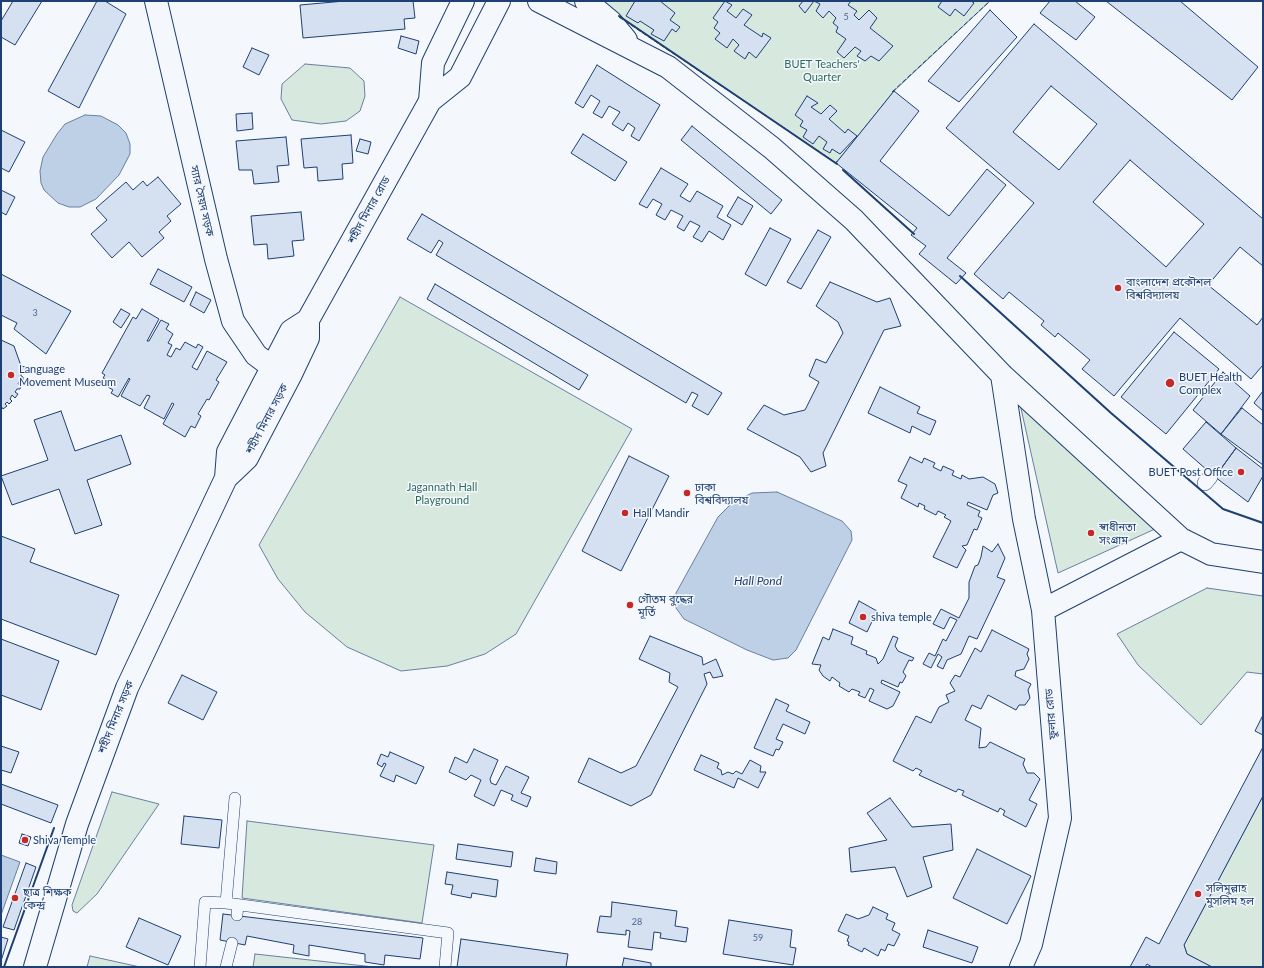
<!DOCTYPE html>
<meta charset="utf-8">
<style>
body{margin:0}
#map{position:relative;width:1264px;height:968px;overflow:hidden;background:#f4f7fb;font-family:Lato,sans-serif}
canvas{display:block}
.frame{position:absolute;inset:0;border:2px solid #1d3f73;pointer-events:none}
</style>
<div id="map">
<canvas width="1264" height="968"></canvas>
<div class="frame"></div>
</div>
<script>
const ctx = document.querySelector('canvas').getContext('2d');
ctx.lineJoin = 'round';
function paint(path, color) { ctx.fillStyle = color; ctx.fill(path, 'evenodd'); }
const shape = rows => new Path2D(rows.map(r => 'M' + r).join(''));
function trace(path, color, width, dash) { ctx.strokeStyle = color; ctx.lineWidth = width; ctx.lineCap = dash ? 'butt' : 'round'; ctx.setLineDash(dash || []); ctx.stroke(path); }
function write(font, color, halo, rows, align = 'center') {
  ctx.font = font + ' Lato,"Noto Sans Bengali",sans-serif'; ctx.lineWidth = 3; ctx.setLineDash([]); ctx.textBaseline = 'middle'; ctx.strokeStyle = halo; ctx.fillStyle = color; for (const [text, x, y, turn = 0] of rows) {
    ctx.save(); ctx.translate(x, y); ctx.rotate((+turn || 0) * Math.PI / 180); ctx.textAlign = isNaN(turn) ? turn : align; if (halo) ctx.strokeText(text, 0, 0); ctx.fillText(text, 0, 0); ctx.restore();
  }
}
const green = shape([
 [596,1,990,1,894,91,836,163,596,1],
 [305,64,350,68,364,81,365,96,360,111,346,121,321,124,292,120,281,99,282,84,305,64],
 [400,297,632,429,516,634,485,654,447,666,401,671,347,647,305,612,278,579,259,545,400,297],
 [1020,404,1155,529,1058,573,1020,404],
 [1207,588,1263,596,1263,674,1247,672,1201,725,1138,665,1117,634,1207,588],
 [112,792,159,804,97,894,77,913,73,911,72,905,112,792],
 [1263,796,1263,967,1212,967,1187,954,1184,945,1263,796],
 [247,821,434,845,422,923,242,898,247,821],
 [255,954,374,967,253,967,255,954],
 [90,956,140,967,87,967,90,956]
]);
paint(green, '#d7e8df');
trace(green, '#687fa3', 1);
const water = shape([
 [85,115,101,116,118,125,126,133,130,144,130,154,119,175,96,199,80,207,69,207,58,203,44,190,41,183,40,171,43,157,57,134,65,124,85,115],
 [777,492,842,521,851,531,852,540,796,650,788,658,773,660,747,650,684,619,676,608,676,593,718,517,732,503,752,493,777,492],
 [1,855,20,862,1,915,1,855]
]);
paint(water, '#bed0e5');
trace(water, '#687fa3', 1);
const building = shape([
 [13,1,42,1,15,45,1,37,1,21,13,1],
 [97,1,105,1,126,14,79,108,48,91,97,1],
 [345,1,413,1,415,18,404,19,405,29,303,38,300,5,345,1],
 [635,1,660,1,675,13,670,20,680,27,676,32,672,29,664,41,651,34,654,30,640,21,638,23,626,16,635,1],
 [725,1,732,5,727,11,736,18,743,9,752,15,744,25,762,37,763,33,771,38,756,58,749,52,745,59,734,51,739,45,733,39,727,48,715,39,720,33,714,28,718,22,713,18,725,1],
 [803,1,814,1,805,13,799,6,803,1],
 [814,1,851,1,848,5,857,11,854,15,859,20,869,10,877,18,870,28,893,46,879,61,871,56,865,61,857,56,861,51,855,47,844,58,837,52,846,39,836,32,838,27,833,23,836,18,829,11,823,18,816,11,820,4,814,1],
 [942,1,971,1,974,3,964,16,955,9,950,16,938,7,942,1],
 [1050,1,1075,1,1095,17,1076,40,1040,13,1050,1],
 [1106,1,1180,1,1258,67,1232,100,1106,1],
 [990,10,1017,37,959,102,928,81,990,10],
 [1034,24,1263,219,1263,266,1240,247,1208,285,1257,325,1263,317,1263,365,1251,379,1180,318,1114,396,1082,369,1090,360,1058,333,1055,337,1041,325,1044,321,1009,292,1003,299,974,274,1034,203,946,128,1034,24],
 [1051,86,1097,124,1059,170,1013,132,1051,86],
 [1130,160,1204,224,1166,267,1093,202,1130,160],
 [401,36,419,41,416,54,398,48,401,36],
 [252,48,269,55,259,75,243,67,252,48],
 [597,65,660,105,639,141,631,136,635,128,628,123,623,131,612,124,620,112,609,106,602,118,593,113,600,101,591,95,583,108,575,103,597,65],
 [894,91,919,111,880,161,949,216,987,169,1006,185,947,258,966,273,956,284,919,254,926,246,911,235,917,228,836,163,894,91],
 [807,96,818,103,811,107,821,114,830,105,837,111,829,119,845,133,848,129,857,136,840,154,832,149,830,153,823,149,827,142,819,136,813,144,803,137,807,130,800,126,803,121,795,115,807,96],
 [252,113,253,129,237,131,236,114,252,113],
 [692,126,782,200,771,214,681,140,692,126],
 [1,130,25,142,9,172,1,168,1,130],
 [583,134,627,162,615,181,571,153,583,134],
 [351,135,353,163,342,164,343,179,318,181,317,167,304,168,301,139,351,135],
 [286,137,289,165,277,166,279,182,254,184,252,170,239,170,236,141,286,137],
 [360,139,371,142,368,154,356,151,360,139],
 [661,168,688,184,680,196,690,202,697,191,723,206,717,217,731,225,723,240,709,231,702,242,693,237,700,226,690,221,684,231,677,227,683,216,671,210,665,220,656,215,662,204,653,199,647,208,639,204,661,168],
 [158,177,181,204,167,216,171,221,159,232,164,238,142,257,129,242,112,258,91,234,107,220,96,208,126,182,133,190,143,181,147,186,158,177],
 [1,190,15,197,6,215,1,212,1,190],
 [738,197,753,206,742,225,727,216,738,197],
 [301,212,304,240,292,241,294,256,268,259,267,244,254,245,251,216,301,212],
 [422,214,722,393,708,415,692,406,698,395,692,392,686,403,436,255,443,243,439,240,431,253,407,239,422,214],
 [770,228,791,239,766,286,745,274,770,228],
 [818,230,831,237,801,289,787,282,818,230],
 [158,269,192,287,184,302,150,284,158,269],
 [1,274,71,311,46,354,14,329,17,323,1,315,1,274],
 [830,282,877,302,890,298,901,326,884,330,823,453,826,466,811,472,800,457,747,429,764,405,784,415,805,410,819,382,809,376,816,359,826,363,843,333,838,322,816,306,830,282],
 [435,284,588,375,579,390,427,299,435,284],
 [196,292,211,300,204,313,190,305,196,292],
 [121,309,130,314,121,328,113,322,121,309],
 [142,309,159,319,147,341,149,341,161,320,169,324,166,329,173,334,168,343,172,345,167,355,171,357,176,348,180,350,185,342,196,348,198,344,203,347,192,367,197,370,207,351,227,362,216,380,219,382,209,400,207,399,198,414,201,416,195,428,191,426,185,437,163,424,174,404,172,403,164,419,144,408,150,396,147,395,140,406,121,396,130,379,129,378,118,397,111,393,113,390,108,387,111,382,103,378,105,375,102,373,133,317,136,319,142,309],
 [1174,332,1219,369,1166,434,1121,397,1174,332],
 [1,340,14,346,21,366,25,367,25,372,21,372,21,376,23,377,23,380,20,380,18,384,21,385,20,389,17,389,15,392,18,394,15,398,12,395,10,399,12,401,9,404,7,402,5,404,7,406,3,409,1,406,1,340],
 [1223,372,1250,396,1221,434,1193,410,1223,372],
 [880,387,920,407,917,413,936,421,930,435,912,426,910,433,868,413,880,387],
 [1263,391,1263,411,1254,403,1263,391],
 [1242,408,1263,425,1263,465,1221,434,1242,408],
 [61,411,75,451,121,435,131,464,87,480,102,525,75,534,59,489,12,505,1,476,48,460,34,420,61,411],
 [1206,422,1236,448,1215,477,1183,449,1206,422],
 [1236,448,1263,469,1263,476,1248,502,1215,477,1236,448],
 [629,456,669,476,621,571,582,551,629,456],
 [910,457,922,463,924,458,935,463,933,467,941,471,943,466,954,471,952,475,961,479,962,475,969,479,983,477,995,484,998,493,993,495,987,510,968,502,967,505,980,511,978,516,982,518,977,530,974,529,967,545,962,546,966,550,957,568,933,557,951,521,944,517,946,515,938,511,936,515,924,509,925,506,919,503,918,507,901,498,907,485,898,481,910,457],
 [1,536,35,549,30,562,119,595,96,655,1,619,1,536],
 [998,544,1005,558,997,577,1005,580,977,639,969,636,961,654,947,660,943,669,937,666,942,657,938,654,931,668,923,664,929,653,935,656,943,639,946,641,957,620,950,617,944,629,933,624,941,609,959,618,969,598,969,582,975,566,978,565,981,557,983,546,992,552,998,544],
 [859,601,877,611,867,632,849,623,859,601],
 [833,629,853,637,851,644,867,651,866,654,876,658,878,664,883,659,893,636,898,638,895,646,898,651,914,658,912,661,909,660,903,672,906,676,902,683,900,682,898,687,882,680,881,683,900,692,893,706,887,709,869,701,874,690,870,688,865,698,858,695,860,692,852,689,849,692,839,686,840,683,832,677,830,681,823,676,819,670,821,665,812,664,823,637,829,640,833,629],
 [992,630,1029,649,1027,654,1029,659,1024,669,1016,671,1015,676,1031,684,1028,690,1030,698,1025,705,1019,705,1016,710,988,695,981,709,972,705,965,720,981,728,979,748,986,747,990,742,1025,759,1023,764,1027,773,1034,773,1040,779,1029,800,1037,804,1026,827,1003,815,1005,811,1000,808,998,812,962,795,964,791,958,789,956,792,919,775,922,771,916,768,913,771,893,761,916,716,931,723,939,707,949,702,946,695,955,691,950,683,955,675,960,677,975,648,981,652,992,630],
 [650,636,702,657,703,665,716,659,723,676,713,678,710,672,704,674,707,684,651,795,631,806,578,782,589,758,621,773,636,766,678,687,669,682,670,673,639,659,650,636],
 [1,639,59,661,41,710,1,695,1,639],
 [182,675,217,692,203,720,168,703,182,675],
 [776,699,789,705,786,711,810,722,805,734,783,724,776,739,783,742,779,750,776,749,773,756,754,748,776,699],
 [1263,715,1263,735,1255,731,1263,715],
 [1,746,19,752,11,773,1,770,1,746],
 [1263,747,1263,796,1184,945,1187,954,1212,967,1152,967,1147,964,1145,967,1130,967,1146,937,1159,944,1263,747],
 [474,749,498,760,490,779,491,783,496,785,506,766,529,777,521,793,531,797,527,807,511,800,513,795,501,790,494,806,474,796,481,780,471,775,466,780,449,772,455,757,467,763,474,749],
 [390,752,424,767,416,784,396,775,394,782,380,776,386,764,384,763,382,767,377,764,381,754,388,757,390,752],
 [701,755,719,763,717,768,721,770,722,775,728,772,733,774,736,771,742,774,750,760,761,766,760,772,766,772,758,788,738,778,734,788,694,770,701,755],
 [1,784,58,805,51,823,1,804,1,784],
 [890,798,912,827,951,824,953,850,923,857,932,887,907,897,895,867,851,872,849,848,887,840,867,813,890,798],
 [184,816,222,820,219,848,181,844,184,816],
 [22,834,31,837,28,846,19,843,22,834],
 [458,844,513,852,511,867,456,859,458,844],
 [977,849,1031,876,1007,924,953,898,977,849],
 [536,858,557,862,556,874,534,871,536,858],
 [26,863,36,867,14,930,3,927,26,863],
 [447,872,498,880,496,897,472,893,471,898,451,894,453,885,445,884,447,872],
 [612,902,677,911,675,926,688,928,686,942,660,938,661,933,654,932,652,950,628,947,630,931,626,930,626,935,597,932,600,916,611,917,612,902],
 [873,907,888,914,886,919,895,923,892,930,900,934,894,946,888,944,885,951,881,949,878,956,864,948,862,952,848,945,849,942,847,941,849,936,838,931,846,914,858,919,869,915,873,907],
 [223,914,423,938,420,959,385,955,384,965,365,962,365,954,309,945,309,956,293,953,294,945,247,936,245,945,220,940,223,914],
 [139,918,181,936,168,965,126,947,139,918],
 [729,920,792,930,790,947,796,948,793,965,723,954,729,920],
 [928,930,978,947,972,963,923,947,928,930],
 [1,937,8,939,1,961,1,937],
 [461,939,568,954,566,967,457,967,461,939],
 [624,958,651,963,651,967,622,967,624,958]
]);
paint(building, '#d5e0f0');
trace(building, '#1d3f73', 1);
const pedestrian = shape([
 [235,798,226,903,448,933,445,967],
 [237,915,238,905],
 [200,967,205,902,226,903],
 [226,967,232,943]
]);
const minor = shape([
 [1205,483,1210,477]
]);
const secondary = shape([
 [156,1,216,259,233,321,256,355,272,367,285,373],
 [539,1,668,67,772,148,854,220,1002,375,1181,539,1211,554,1263,562],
 [586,1,611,22,626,40],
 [430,101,460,77,499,1],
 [1002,375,1024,519,1043,610,1060,818,1031,944,1021,967],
 [226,478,228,452,291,331,308,320,430,101,433,63,463,1],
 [1043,610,1181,539],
 [35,967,77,824,127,688,226,478,247,458,290,376,308,338,308,320]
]);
trace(pedestrian, '#1d3f73', 12);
trace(minor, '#1d3f73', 16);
trace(secondary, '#1d3f73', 24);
trace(pedestrian, '#f4f7fb', 11);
trace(minor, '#f4f7fb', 15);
trace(secondary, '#f4f7fb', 22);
trace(shape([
 [619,17,836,163,837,161],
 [892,92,990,1]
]), '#1d3f73', 1, [5, 2]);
trace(shape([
 [619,16,837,164],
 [843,170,914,234],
 [960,276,1111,413,1223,509,1263,523],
 [4,967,54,828]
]), '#1d3f73', 2);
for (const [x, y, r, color] of [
 [1118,288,4,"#c62828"],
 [11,375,4,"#c62828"],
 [1170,383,5,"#c62828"],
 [1241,472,4,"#c62828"],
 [687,493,4,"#c62828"],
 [625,513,4,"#c62828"],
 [1091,533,4,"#c62828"],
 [630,605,4,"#c62828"],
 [863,617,4,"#c62828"],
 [25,840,4,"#c62828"],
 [1198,894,4,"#c62828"],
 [15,898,4,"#c62828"]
]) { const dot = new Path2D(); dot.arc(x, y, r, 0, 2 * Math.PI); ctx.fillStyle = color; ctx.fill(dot); trace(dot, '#f4f7fb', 1.5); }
write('9px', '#4b6792', null, [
 ["5",846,17],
 ["3",35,313],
 ["28",637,922],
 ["59",758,938]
]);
write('11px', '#2c6c60', '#f4f7fb', [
 ["BUET Teachers'",822,64],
 ["Quarter",822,77],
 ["Jagannath Hall",442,487],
 ["Playground",442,500]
]);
write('11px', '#1d3f73', '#f4f7fb', [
 ["স্যার সৈয়দ সড়ক",202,201,77],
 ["শহীদ মিনার রোড",369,210,-61],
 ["শহীদ মিনার সড়ক",267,419,-62],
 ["ফুলার রোড",1051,714,-95],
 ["শহীদ মিনার সড়ক",116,717,-68]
]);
write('11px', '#1d3f73', '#f4f7fb', [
 ["বাংলাদেশ প্রকৌশল",1126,282],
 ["বিশ্ববিদ্যালয়",1126,295],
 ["Language",19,369],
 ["Movement Museum",19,382],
 ["BUET Health",1179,377],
 ["Complex",1179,390],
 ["BUET Post Office",1233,472,"right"],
 ["ঢাকা",695,487],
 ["বিশ্ববিদ্যালয়",695,500],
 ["Hall Mandir",633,513],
 ["স্বাধীনতা",1099,527],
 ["সংগ্রাম",1099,540],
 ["গৌতম বুদ্ধের",638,599],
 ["মূর্তি",638,612],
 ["shiva temple",871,617],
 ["Shiva Temple",33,840],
 ["সলিমুল্লাহ",1206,888],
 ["মুসলিম হল",1206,901],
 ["ছাত্র শিক্ষক",23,892],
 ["কেন্দ্র",23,905]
], 'left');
write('italic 12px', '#1d3f73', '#f4f7fb', [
 ["Hall Pond",758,581]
]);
</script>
